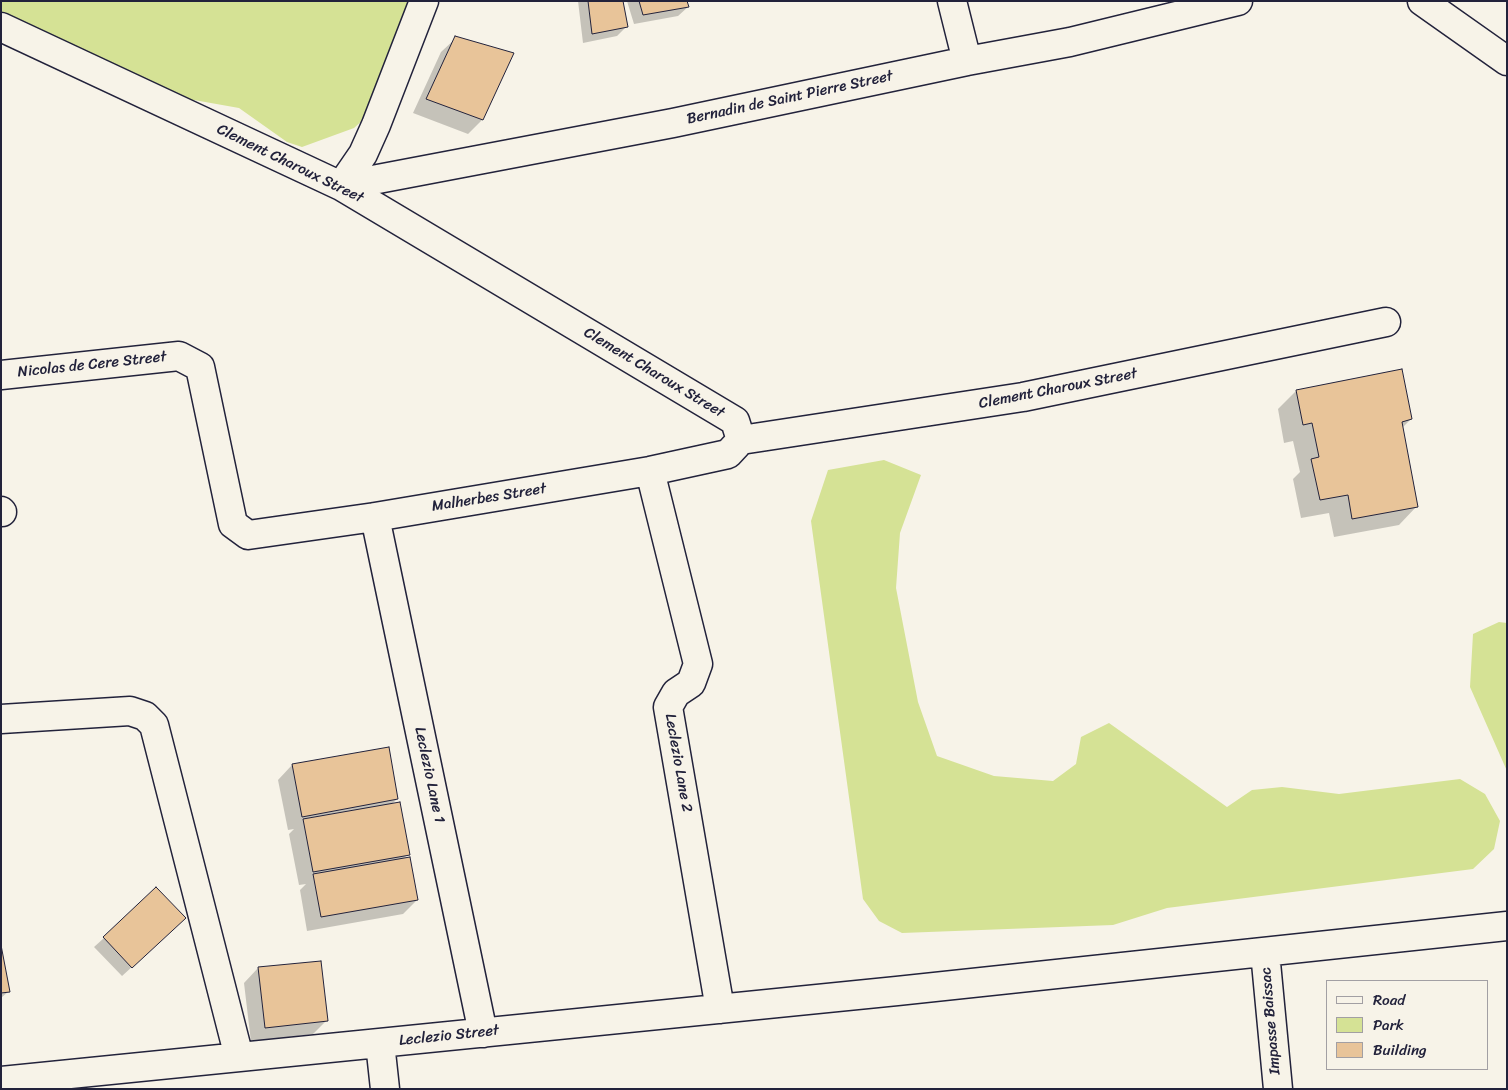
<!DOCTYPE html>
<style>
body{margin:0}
#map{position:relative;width:1508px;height:1090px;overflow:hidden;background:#f7f3e8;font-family:Sriracha,sans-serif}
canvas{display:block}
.frame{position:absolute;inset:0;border:2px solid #22223b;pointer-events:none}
.legend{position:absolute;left:1326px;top:980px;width:162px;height:90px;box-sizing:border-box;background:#f7f3e8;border:1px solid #a29fa3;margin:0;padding:6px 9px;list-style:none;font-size:15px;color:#22223b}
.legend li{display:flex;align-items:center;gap:10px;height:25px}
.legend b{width:25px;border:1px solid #a29fa3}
</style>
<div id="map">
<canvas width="1508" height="1090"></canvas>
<div class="frame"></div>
<ul class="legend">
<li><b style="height:6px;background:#f7f3e8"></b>Road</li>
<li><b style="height:14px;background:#d5e295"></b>Park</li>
<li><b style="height:14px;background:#e8c499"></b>Building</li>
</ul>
</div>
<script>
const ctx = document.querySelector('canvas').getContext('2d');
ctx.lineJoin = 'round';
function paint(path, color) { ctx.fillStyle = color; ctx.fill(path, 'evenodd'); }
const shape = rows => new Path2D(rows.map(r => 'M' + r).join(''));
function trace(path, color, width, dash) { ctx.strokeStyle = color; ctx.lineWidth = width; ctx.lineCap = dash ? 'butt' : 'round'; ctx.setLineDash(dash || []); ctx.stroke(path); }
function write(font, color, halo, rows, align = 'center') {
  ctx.font = font + ' Sriracha,sans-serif'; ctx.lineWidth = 4; ctx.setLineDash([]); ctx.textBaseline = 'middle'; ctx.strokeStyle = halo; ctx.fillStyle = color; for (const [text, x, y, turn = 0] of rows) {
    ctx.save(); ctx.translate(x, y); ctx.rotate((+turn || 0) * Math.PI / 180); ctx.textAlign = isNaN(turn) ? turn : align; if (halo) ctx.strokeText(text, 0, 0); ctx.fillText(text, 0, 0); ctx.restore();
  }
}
paint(shape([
 [1,1,416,1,375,109,354,128,302,147,287,142,239,108,194,100,151,107,1,27],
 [884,460,921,475,900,533,896,588,918,702,937,756,994,776,1053,781,1076,764,1081,737,1109,723,1227,807,1252,790,1282,787,1339,794,1460,779,1485,794,1500,821,1494,849,1473,869,1167,908,1113,925,902,933,879,921,863,899,811,521,828,470],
 [1499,622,1507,623,1507,771,1470,687,1473,634]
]), '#d5e295');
paint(shape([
 [578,1,622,1,627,26,617,36,583,43],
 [627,1,686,1,688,7,678,16,634,24],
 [456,38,482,120,468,134,413,113,441,52],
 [1296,391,1411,419,1402,428,1417,506,1399,525,1334,537,1329,513,1301,518,1293,479,1300,472,1293,441,1284,443,1278,409],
 [292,765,397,799,392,804,408,854,403,859,417,900,403,914,307,931,300,890,306,884,299,885,289,834,294,829,288,830,278,780],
 [175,928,122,976,94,947,104,938],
 [1,952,9,991,1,998],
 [258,968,327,1020,313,1034,251,1042,244,983]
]), '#0003');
const building = shape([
 [588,1,623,1,628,27,592,34,588,1],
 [639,1,687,1,689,7,643,15,639,1],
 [455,36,514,53,483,120,426,99,455,36],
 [1402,369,1412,419,1402,422,1418,507,1352,519,1348,495,1320,500,1311,459,1319,457,1312,423,1303,425,1296,390,1402,369],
 [389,747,398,799,302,817,292,764,389,747],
 [400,802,410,855,313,872,303,819,400,802],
 [410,857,418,900,321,917,313,874,410,857],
 [156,887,186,918,132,968,103,937,156,887],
 [1,945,10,992,1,993,1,945],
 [321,961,328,1021,265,1028,258,967,321,961]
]);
paint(building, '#e8c499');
trace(building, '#22223b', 1);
const minor = shape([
 [952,1,967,61],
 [1422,1,1507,61],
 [1,27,341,186,735,421,741,440],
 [341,186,673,123,967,61,1070,42,1238,1],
 [341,186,363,154,376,125,424,1],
 [1,375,179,356,200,367,233,524,248,535,375,517,650,471,728,454,741,440],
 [741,440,1023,397,1386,322],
 [650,471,698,664,691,683,676,693,668,707,720,1009],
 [1,511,2,512],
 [375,517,483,1033],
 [1,719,130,711,145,716,154,725,239,1057],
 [1265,952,1278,1089],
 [380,1043,385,1089],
 [1,1081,897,991,1507,926]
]);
trace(minor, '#22223b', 31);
trace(minor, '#f7f3e8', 28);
write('15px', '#22223b', '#f7f3e8', [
 ["Bernadin de Saint Pierre Street",790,98,-12],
 ["Clement Charoux Street",290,164,26],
 ["Nicolas de Cere Street",92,365,-6],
 ["Clement Charoux Street",654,373,31],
 ["Clement Charoux Street",1058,389,-11],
 ["Malherbes Street",489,498,-9],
 ["Leclezio Lane 2",678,763,80],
 ["Leclezio Lane 1",429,775,78],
 ["Impasse Baissac",1271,1021,-95],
 ["Leclezio Street",449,1036,-6]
]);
</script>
